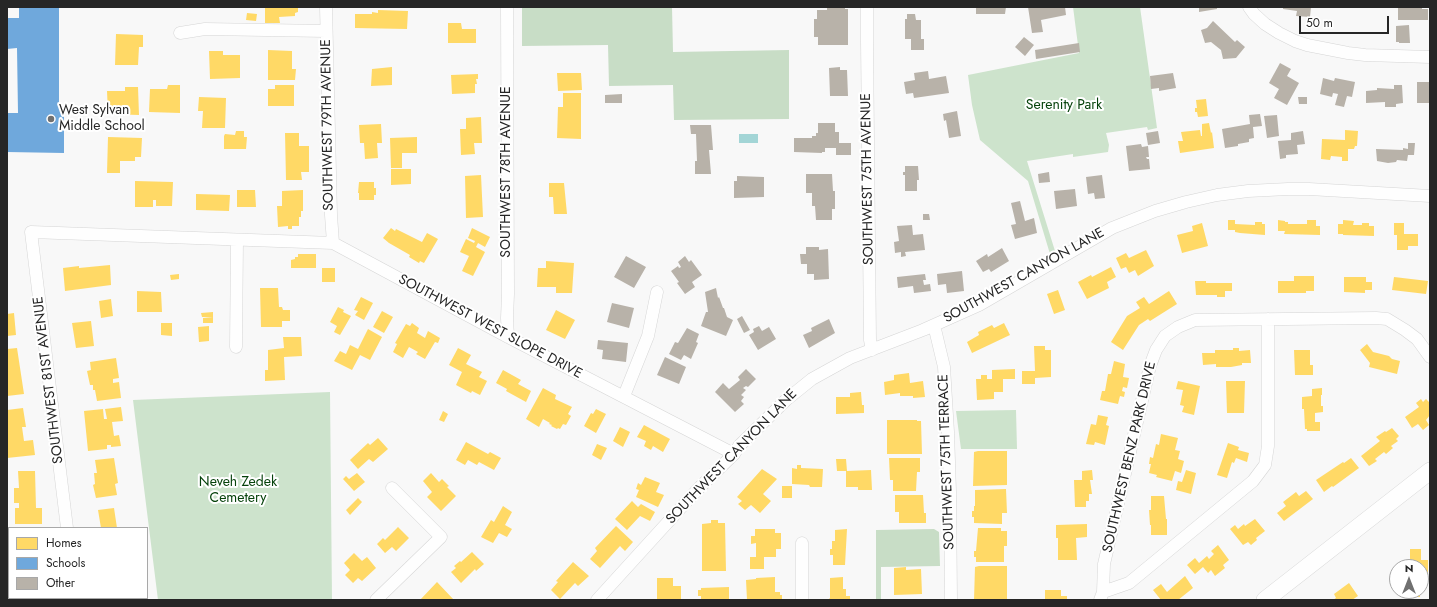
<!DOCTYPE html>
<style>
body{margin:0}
#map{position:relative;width:1437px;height:607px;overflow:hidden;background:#f8f8f8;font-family:Jost,sans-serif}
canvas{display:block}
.frame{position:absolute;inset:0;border:8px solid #262626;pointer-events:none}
.legend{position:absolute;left:8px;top:527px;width:140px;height:72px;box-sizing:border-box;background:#fff;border:1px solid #a8a8a8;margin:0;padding:5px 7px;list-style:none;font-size:12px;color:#262626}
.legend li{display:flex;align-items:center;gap:8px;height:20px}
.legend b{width:20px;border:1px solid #a8a8a8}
.north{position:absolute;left:1389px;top:559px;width:40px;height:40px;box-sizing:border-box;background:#fff;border:1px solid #a8a8a8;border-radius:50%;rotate:0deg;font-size:11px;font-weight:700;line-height:16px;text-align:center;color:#262626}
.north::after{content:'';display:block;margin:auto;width:14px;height:18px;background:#707070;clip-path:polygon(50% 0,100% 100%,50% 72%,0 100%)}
.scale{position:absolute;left:1299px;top:16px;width:90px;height:18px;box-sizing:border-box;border:2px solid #262626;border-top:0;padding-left:5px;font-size:12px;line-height:14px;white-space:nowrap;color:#262626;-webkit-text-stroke:3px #fff;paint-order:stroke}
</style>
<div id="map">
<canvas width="1437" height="607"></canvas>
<div class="frame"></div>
<ul class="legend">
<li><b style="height:11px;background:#ffd966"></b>Homes</li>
<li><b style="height:11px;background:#6fa8dc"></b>Schools</li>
<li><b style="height:11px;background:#b8b2a9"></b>Other</li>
</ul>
<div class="north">N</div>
<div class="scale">50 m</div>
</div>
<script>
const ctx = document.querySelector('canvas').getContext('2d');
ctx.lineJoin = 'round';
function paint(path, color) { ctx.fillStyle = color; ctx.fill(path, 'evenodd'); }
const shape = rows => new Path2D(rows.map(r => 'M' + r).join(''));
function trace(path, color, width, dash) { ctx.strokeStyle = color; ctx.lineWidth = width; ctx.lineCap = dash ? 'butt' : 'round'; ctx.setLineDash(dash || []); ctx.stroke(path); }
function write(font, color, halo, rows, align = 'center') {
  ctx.font = font + ' Jost,sans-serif'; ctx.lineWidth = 4; ctx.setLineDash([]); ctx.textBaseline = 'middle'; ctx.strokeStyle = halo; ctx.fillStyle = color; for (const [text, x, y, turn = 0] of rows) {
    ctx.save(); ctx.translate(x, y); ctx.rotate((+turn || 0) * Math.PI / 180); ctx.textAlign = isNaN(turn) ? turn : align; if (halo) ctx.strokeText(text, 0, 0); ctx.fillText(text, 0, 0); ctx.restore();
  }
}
paint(shape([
 [1073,7,1140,7,1157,128,1148,130,1147,127,1106,133,1109,145,1108,152,1073,157,1073,154,1027,161,1055,251,1050,254,1028,181,980,140,972,105,968,75,1079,53],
 [330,392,332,600,158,600,133,400],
 [1016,410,1017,449,961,449,956,411]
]), '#cde3cc');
paint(shape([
 [672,7,673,52,789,50,789,119,674,120,673,85,609,86,608,45,522,46,522,8],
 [934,529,939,532,940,566,881,567,881,600,876,600,876,530]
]), '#c8ddc6');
paint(shape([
 [739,134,758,134,758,143,739,143]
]), '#a3d5d6');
paint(shape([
 [265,7,298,7,298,12,295,13,295,16,279,17,280,23,265,23],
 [378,10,408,11,407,29,355,28,355,14,372,14,372,12,378,13],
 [247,13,257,14,256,21,246,20],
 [448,23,461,23,462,29,476,29,476,43,448,43],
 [116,34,143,35,143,47,139,47,138,65,115,65],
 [268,50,292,51,292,69,296,69,295,80,268,80],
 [209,51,223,51,223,55,240,55,240,78,210,79],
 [392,67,392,85,371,86,372,69],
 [557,73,581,73,582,90,558,91],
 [478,74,478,79,476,79,477,84,475,84,475,93,452,94,451,75],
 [168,85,180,85,180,113,149,112,150,89,167,89],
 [275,85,294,85,294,106,268,106,268,89,275,89],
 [125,87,138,87,139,115,108,114,107,91,125,91],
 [563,93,581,93,581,139,557,138,558,107,563,107],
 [199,97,226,98,225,128,202,128,203,111,198,111],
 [1206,99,1208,116,1198,117,1197,112,1195,112,1195,108,1197,108,1196,100],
 [481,117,482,143,474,143,475,154,461,155,460,129,466,129,466,118],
 [1209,123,1211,133,1212,132,1214,148,1180,153,1178,141,1183,141,1181,132,1200,130,1201,136,1202,136,1202,124],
 [381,124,382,143,377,143,378,158,365,159,364,143,360,143,359,125],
 [1345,130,1358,131,1357,146,1355,146,1354,149,1348,149,1348,161,1342,161,1342,157,1331,156,1330,160,1321,159,1322,139,1345,140],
 [236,131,244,131,244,137,247,137,246,149,224,149,224,136,225,134,235,135],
 [285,133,299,133,299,146,309,146,309,172,301,172,302,180,286,180],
 [108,137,142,138,141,157,135,157,135,161,120,161,120,173,107,173],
 [417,137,417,153,402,153,402,168,391,168,390,138],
 [391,169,411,169,411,184,391,185],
 [481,175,483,217,466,218,465,176],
 [135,181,173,182,172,206,156,206,156,200,153,200,153,207,135,207],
 [359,182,374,182,374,188,376,188,376,195,374,195,374,200,359,200,359,193,358,193],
 [549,183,564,183,567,214,554,214,553,197,549,197],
 [237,190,255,190,256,207,237,207],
 [303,190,303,211,301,211,301,217,299,217,299,226,292,226,292,229,288,229,288,226,278,227,277,206,282,206,282,191],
 [196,194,230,195,229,211,196,210],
 [1228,220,1235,220,1235,224,1255,225,1255,222,1262,222,1262,224,1265,224,1265,235,1240,233,1235,232,1235,230,1228,230],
 [1278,220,1285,221,1285,222,1288,222,1288,224,1307,224,1307,220,1316,220,1316,226,1320,226,1320,235,1284,234,1285,231,1278,231],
 [1343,220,1354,221,1353,225,1362,225,1362,223,1369,223,1369,226,1374,226,1374,236,1343,235,1343,234,1338,234,1338,224,1343,224],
 [1202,223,1208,246,1182,253,1177,235,1193,231,1192,226],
 [1394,223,1404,223,1404,234,1418,234,1418,246,1408,246,1408,250,1397,250,1397,235,1394,235],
 [391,228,395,231,396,229,422,242,427,233,438,239,424,263,420,261,419,263,409,257,410,255,389,243,383,238],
 [472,228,490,237,485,247,478,243,476,247,485,252,473,276,462,271,469,256,460,252,466,239,474,243,475,241,468,238],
 [1146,250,1154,266,1138,276,1135,270,1129,273,1126,267,1121,269,1116,258,1126,253,1129,258],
 [298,254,316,254,316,268,291,268,291,260,295,259,295,257,298,257],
 [546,261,574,263,572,293,556,293,556,287,537,287,538,268,546,268],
 [110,265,111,285,65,291,63,268,79,266,79,268],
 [1111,267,1116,277,1107,282,1109,288,1087,299,1078,282,1091,275,1092,277],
 [322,268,335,268,335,282,322,282],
 [179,274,179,279,171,280,170,275],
 [1294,276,1314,276,1314,291,1306,291,1306,293,1278,293,1278,281,1294,281],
 [1344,277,1366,277,1366,282,1372,282,1372,290,1365,290,1365,293,1344,292],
 [1394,277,1428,281,1426,294,1392,290],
 [1195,281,1206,281,1206,283,1232,283,1232,291,1225,291,1225,297,1217,297,1217,295,1196,295],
 [260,288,278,288,279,307,282,307,283,310,290,310,290,321,282,321,282,327,261,327],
 [1058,290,1065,310,1054,314,1047,294],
 [137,291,161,292,162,312,137,312],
 [1169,291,1177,304,1150,321,1148,319,1139,325,1123,350,1111,342,1127,316,1140,308,1136,302,1144,297,1149,304],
 [361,297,373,303,364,320,355,315,358,311,354,310],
 [111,299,113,316,101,318,99,301],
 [338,307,344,310,343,312,351,316,340,335,334,332,337,326,330,322],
 [556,310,575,320,565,339,546,330],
 [382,311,393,317,384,333,373,327],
 [213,312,213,317,202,317,201,313],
 [14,313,16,335,7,336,7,314],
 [213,317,213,323,203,323,203,318],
 [91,321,94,346,76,348,72,323],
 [161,323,172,323,172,336,161,335],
 [412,323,419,328,417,333,425,338,428,331,440,338,438,343,435,342,425,359,416,354,418,352,409,347,403,358,393,352,397,344,395,343,406,324,410,326],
 [1004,323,1010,335,972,353,967,342,979,335,978,332,992,325,994,328],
 [209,326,209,341,199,342,198,327],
 [368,329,382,337,370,360,360,355,352,370,334,361,340,351,346,354,350,345,358,349],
 [283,337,301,337,302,356,284,357,285,380,265,381,265,370,268,370,268,350,284,348],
 [1367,344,1373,352,1389,356,1392,359,1400,361,1397,374,1369,367,1370,363,1360,350],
 [1034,346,1045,346,1045,350,1051,350,1051,377,1035,378,1035,384,1022,384,1022,371,1035,371],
 [17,348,24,394,7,396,7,349],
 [458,348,471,355,466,364,482,372,479,377,487,381,480,395,472,391,471,393,456,385,462,372,449,365],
 [1233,348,1239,348,1239,351,1250,350,1251,363,1242,363,1242,365,1231,367,1216,367,1216,364,1203,365,1202,353,1215,353,1215,350,1233,350],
 [1294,350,1310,350,1310,365,1313,365,1313,375,1295,375],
 [116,358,119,378,113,379,113,383,119,382,121,398,97,401,95,390,93,390,93,385,90,385,87,371,91,370,90,362],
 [1114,361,1125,364,1123,377,1129,378,1127,388,1123,387,1122,391,1125,392,1124,397,1120,396,1118,404,1100,400,1102,391,1105,391,1108,374,1111,374],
 [1015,369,1015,379,1003,379,1003,392,994,392,994,399,977,400,976,379,981,379,981,375,987,375,987,379,992,379,992,370],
 [503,370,521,380,518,384,531,391,526,402,506,391,507,389,496,383],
 [909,373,910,383,923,381,925,397,913,398,913,396,900,396,900,393,885,395,884,382,894,380,894,375],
 [1178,381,1200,386,1194,415,1182,412,1184,406,1180,405,1183,390,1176,389],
 [1226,381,1245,381,1244,413,1227,413],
 [543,388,556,395,555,399,572,407,568,414,571,416,566,425,563,424,560,429,558,428,557,429,551,426,552,425,549,424,550,423,543,419,539,427,526,419],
 [1322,388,1322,395,1321,395,1321,406,1323,406,1323,412,1315,413,1315,422,1320,422,1320,431,1307,431,1307,429,1305,429,1304,409,1302,409,1302,397,1312,396,1312,389],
 [861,392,862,405,864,405,864,413,836,414,836,397,850,397,850,393],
 [1421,399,1423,402,1426,399,1429,402,1430,401,1430,415,1426,420,1429,425,1423,430,1418,424,1412,428,1405,417,1419,407,1416,403],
 [121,407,123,421,112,422,114,436,119,435,121,446,111,447,111,445,107,445,107,449,88,451,84,411,103,409,104,419,107,419,105,409],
 [23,408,26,427,22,427,24,441,33,440,35,455,7,458,7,410],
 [596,409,606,414,596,433,584,426,591,413,593,414],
 [443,411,448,414,444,422,439,420],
 [1098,415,1108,417,1106,425,1109,426,1105,445,1095,442,1094,445,1086,444,1091,424,1096,425],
 [887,420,917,420,917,421,921,421,922,454,887,454],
 [644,425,670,439,663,452,653,446,651,450,644,446,646,441,637,437],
 [620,427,630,432,623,447,613,441],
 [1392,428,1399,436,1396,439,1398,441,1391,446,1393,448,1386,454,1384,452,1375,459,1377,461,1369,466,1361,456,1380,441,1376,437,1385,431,1386,432],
 [1161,434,1178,438,1175,450,1180,451,1178,459,1184,461,1181,473,1175,471,1172,481,1156,477,1157,475,1149,473,1151,464,1149,464,1150,457,1153,458,1156,444,1159,445],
 [378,438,388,449,373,462,369,459,358,469,350,460,368,443,370,445],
 [466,442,488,454,490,452,501,458,494,470,479,462,477,465,468,460,465,465,456,460],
 [1228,443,1239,447,1238,450,1249,453,1247,462,1236,458,1234,463,1232,462,1227,478,1217,475],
 [597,444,607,448,601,460,592,455],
 [978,451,1007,451,1007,485,973,486,974,452],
 [114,458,118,483,115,484,117,495,96,498,93,485,95,484,94,473,97,473,95,460],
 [889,458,920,458,920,472,917,472,916,491,893,491,893,480,890,480],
 [1351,458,1359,468,1333,487,1332,486,1324,492,1316,480,1343,462,1344,463],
 [836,459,846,459,847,471,871,470,872,490,858,490,858,487,846,487,846,471,837,471],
 [797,465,801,465,801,468,823,469,822,487,810,487,809,485,792,484,792,468,797,469],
 [762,469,777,479,763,494,771,501,760,513,751,505,745,510,738,504,742,501,737,497],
 [1092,470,1093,480,1090,480,1092,494,1089,494,1089,501,1086,501,1086,507,1075,507,1074,480,1082,480,1082,471],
 [1186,470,1196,473,1191,494,1176,490,1178,481,1182,482],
 [18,471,35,471,36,508,42,508,42,524,15,524,15,508,19,508,19,503,14,503,14,488,19,488],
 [357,473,365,482,354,491,343,479,346,476,349,479],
 [431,473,439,482,442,479,449,486,447,487,456,496,441,511,427,497,432,492,423,481],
 [645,477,660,483,656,492,664,495,658,507,636,497,639,490,636,489,638,483,641,485],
 [782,486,792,486,792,498,782,498],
 [1006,489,1007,513,1002,513,1002,524,974,523,974,517,972,517,972,511,974,511,974,506,975,506,975,490],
 [1306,491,1313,499,1284,521,1277,513,1286,506,1283,502,1296,492,1299,496],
 [895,495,923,495,924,513,926,513,926,523,899,523,899,512,895,512],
 [1151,496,1164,496,1166,519,1167,519,1167,535,1151,535,1151,525,1150,525,1149,510,1151,510],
 [358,498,362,502,350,515,346,510],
 [632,501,638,507,641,504,655,512,650,521,640,516,627,530,615,519],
 [503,506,512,512,505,525,512,529,507,537,499,533,493,543,481,537,491,520,494,522],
 [114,508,117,528,101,528,98,510],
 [1255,519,1265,531,1256,538,1257,540,1251,545,1248,542,1243,545,1230,529,1235,525,1238,529,1244,524,1245,526],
 [711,520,718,520,718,523,725,523,726,571,702,571,702,524,711,523],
 [1087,524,1087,537,1076,538,1077,560,1058,560,1058,538,1056,538,1056,525],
 [616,526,633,542,625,551,620,546,600,568,590,559,597,551,595,548],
 [398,527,409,538,396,551,392,547,385,553,377,544,383,538,385,540],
 [978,528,1001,528,1001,531,1007,531,1007,546,1004,546,1004,562,976,562,976,557,974,557,974,551,976,551],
 [755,529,775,529,775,533,781,533,781,549,776,549,776,557,764,557,764,569,750,569,750,557,756,557,756,543,751,544,751,536,755,536],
 [847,529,845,565,833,565,833,555,830,555,830,549,832,549,832,541,835,541,835,530],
 [1218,545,1229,560,1223,565,1225,568,1215,576,1211,570,1208,573,1203,567,1195,574,1194,573,1187,565,1195,558,1199,563,1207,556,1209,559,1214,554,1211,551],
 [1410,549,1421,549,1421,560,1428,560,1428,583,1426,583,1426,588,1421,588,1421,567,1410,567],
 [472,552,484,564,476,571,475,569,461,583,451,572,456,568,454,566,460,561,461,562],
 [354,553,362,561,367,557,376,568,362,581,358,578,353,583,345,575,350,570,344,563],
 [573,562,589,576,578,586,575,583,560,599,551,590,558,582,556,581],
 [979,566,1007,566,1007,600,974,600,975,567],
 [906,567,906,570,921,569,922,594,894,595,894,568],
 [1185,576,1193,588,1178,600,1161,600,1153,590,1161,584,1167,592],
 [775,577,775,592,780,592,780,595,782,595,782,600,747,600,746,580,756,579,756,578],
 [843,577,843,589,846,589,846,596,850,596,850,600,828,600,830,598,830,578],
 [657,578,673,578,673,586,681,586,681,600,657,600],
 [437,582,454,600,420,600],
 [1349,583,1358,596,1352,600,1333,600,1336,598,1334,594],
 [729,587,729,600,701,600,701,596,698,596,698,590,701,590,701,588],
 [1045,590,1061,590,1061,596,1067,596,1067,600,1045,600],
 [1410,591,1420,591,1420,597,1410,597]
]), '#ffd966');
paint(shape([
 [19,7,59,7,59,109,64,109,64,153,7,152,7,113,18,113,17,48,7,49,7,18,19,18]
]), '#6fa8dc');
paint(shape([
 [827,7,845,7,845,9,848,9,848,45,818,45,818,37,814,37,814,19,817,19,817,10,827,10],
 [976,7,1006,7,1005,14,976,14],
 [1028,7,1065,7,1066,15,1041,20,1043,32,1032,33],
 [1199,7,1217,7,1217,9,1199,12],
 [1283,7,1311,7,1310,17,1296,16,1297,11,1283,9],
 [1398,7,1422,7,1422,9,1428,9,1428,20,1398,20],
 [907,14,915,14,916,20,921,20,921,39,924,39,924,50,911,50,911,39,905,39,905,19,907,19],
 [1213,21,1235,42,1237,40,1245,47,1236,58,1223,59,1221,50,1211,42,1205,43,1201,30,1207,28],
 [1409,25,1410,43,1399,43,1399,42,1396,42,1396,26],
 [1024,37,1034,45,1025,56,1015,47],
 [1079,43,1080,52,1036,59,1035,50],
 [1280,63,1291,69,1287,76,1299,83,1287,105,1274,98,1279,89,1269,83],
 [840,67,840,70,847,70,848,96,830,96,829,68],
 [928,71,929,79,946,76,949,93,914,98,913,93,906,94,904,82,915,80,914,73],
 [1173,73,1176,88,1159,91,1159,88,1151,89,1150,76],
 [1323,78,1334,81,1335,78,1355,82,1352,97,1347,96,1344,107,1335,105,1338,94,1333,93,1332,97,1320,94],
 [1417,82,1430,82,1430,103,1417,103],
 [1394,85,1402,85,1403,103,1396,104,1396,107,1385,107,1385,102,1366,103,1366,91,1377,90,1377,88,1394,89],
 [622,94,622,103,605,103,605,95],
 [1298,97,1307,97,1307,104,1299,104],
 [957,111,961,136,949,138,946,120,944,121,943,114],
 [1260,114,1262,126,1253,127,1254,138,1249,139,1249,142,1238,144,1238,146,1225,148,1222,129,1250,124,1249,115],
 [1277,115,1279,136,1267,138,1264,116],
 [818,123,835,123,835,132,839,132,839,143,851,143,851,155,836,155,836,148,825,148,825,152,822,152,822,153,794,152,794,138,812,138,812,136,816,136,816,133,818,133],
 [690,125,711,125,713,150,709,150,711,174,695,174,695,161,697,161,696,134,691,134],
 [1158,131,1160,143,1148,145,1146,133],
 [1303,131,1305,144,1297,145,1298,154,1286,155,1286,158,1280,159,1278,141,1291,140,1291,133],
 [1408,143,1415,143,1414,155,1408,155,1407,161,1397,160,1396,162,1388,163,1377,161,1376,149,1403,150,1403,148,1408,149],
 [1141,144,1142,147,1148,146,1149,157,1146,157,1147,159,1149,159,1150,169,1129,171,1126,146],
 [905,166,918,166,919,180,917,180,917,191,905,191,905,175,903,175,903,172,905,172],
 [1049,172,1050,182,1039,183,1038,174],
 [806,174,832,174,833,191,835,191,835,209,832,209,832,220,816,220,815,206,812,206,812,193,806,193],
 [1102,175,1105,198,1095,199,1094,193,1088,194,1086,177],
 [737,176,764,177,764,197,734,198,734,181,737,181],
 [1075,189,1077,206,1056,209,1054,191],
 [1020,201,1025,221,1034,218,1037,233,1015,239,1011,225,1016,224,1011,203],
 [923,214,929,214,930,220,923,220],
 [912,225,913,235,923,234,925,250,905,252,906,256,901,257,901,252,895,253,894,242,899,241,897,226],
 [806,247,819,247,819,250,828,249,829,279,814,280,814,274,807,274,807,264,801,264,800,254,806,254],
 [1002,248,1009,261,991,272,989,269,983,272,976,261,987,254,988,257],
 [626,256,646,267,634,288,614,277],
 [685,256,689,262,691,260,702,275,692,282,695,287,685,294,677,283,679,282,671,271,678,266,679,268,681,267,678,262],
 [962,271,964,291,947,293,946,284,938,285,937,274],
 [925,274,926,280,923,280,924,285,930,284,931,291,914,293,913,286,898,288,897,277],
 [716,288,718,298,719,297,723,308,724,308,727,317,733,320,726,336,701,326,706,312,708,312,705,292],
 [612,303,634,308,629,328,607,322],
 [742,316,750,330,744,333,737,319],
 [829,319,835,333,809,348,803,335,812,331,811,328],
 [759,326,762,331,769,327,776,339,758,350,749,335,754,332,753,329],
 [687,328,699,334,696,342,698,343,691,359,684,355,681,360,669,354,675,342,678,343],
 [598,340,628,343,626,362,602,359,603,350,597,349],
 [665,357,686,367,679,384,657,375],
 [746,369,756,379,748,387,746,386,743,388,746,390,741,395,744,397,741,401,744,404,735,412,715,392,723,383,729,389,740,380,738,377]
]), '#b8b2a9');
const minor = shape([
 [326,7,331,215,333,243],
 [507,7,508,294,507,318,508,337],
 [867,7,867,41,870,340,872,350],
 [1249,7,1254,14,1265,24,1279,33,1295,41,1307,45,1348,53,1365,55,1430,57],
 [180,33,205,29,326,31],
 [934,325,944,367,948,432,950,492,951,600],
 [236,347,237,240],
 [624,396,648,336,657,292],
 [67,528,31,232,333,243,508,337,734,454],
 [802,543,802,600],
 [1103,592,1129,583,1253,481,1265,465,1268,446,1268,319],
 [76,598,76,600],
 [376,600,441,537,392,488],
 [597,600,698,489,734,454,739,446,786,400,812,379,850,358,923,330,979,305,1112,228,1155,211,1186,202,1217,195,1248,191,1288,189,1309,189,1430,196],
 [1100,600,1103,592,1104,564,1150,366,1156,350,1165,336,1178,327,1195,320,1376,318,1387,319,1405,330,1417,339,1430,357]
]);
const secondary = shape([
 [1265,600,1430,471]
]);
trace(minor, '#d5d5d5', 13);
trace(secondary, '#d5d5d5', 18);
trace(minor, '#fefefe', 12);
trace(secondary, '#fefefe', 17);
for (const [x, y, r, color] of [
 [51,119,4,"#707070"]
]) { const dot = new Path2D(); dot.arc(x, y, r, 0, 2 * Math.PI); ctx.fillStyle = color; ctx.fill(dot); trace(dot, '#fff', 1.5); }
write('14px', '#06420b', '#fff', [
 ["Serenity Park",1064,106],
 ["Neveh Zedek",238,483],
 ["Cemetery",238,499]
]);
write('14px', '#262626', '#fff', [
 ["West Sylvan",59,111],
 ["Middle School",59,127]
], 'left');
write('14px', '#262626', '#fff', [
 ["SOUTHWEST 79TH AVENUE",328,125,-91],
 ["SOUTHWEST 78TH AVENUE",507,172,-90],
 ["SOUTHWEST 75TH AVENUE",868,179,-91],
 ["SOUTHWEST CANYON LANE",1024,276,-29],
 ["SOUTHWEST WEST SLOPE DRIVE",490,327,28],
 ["SOUTHWEST 81ST AVENUE",49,380,-97],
 ["SOUTHWEST CANYON LANE",732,457,-46],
 ["SOUTHWEST BENZ PARK DRIVE",1130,457,-77],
 ["SOUTHWEST 75TH TERRACE",947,462,-92]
]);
</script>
